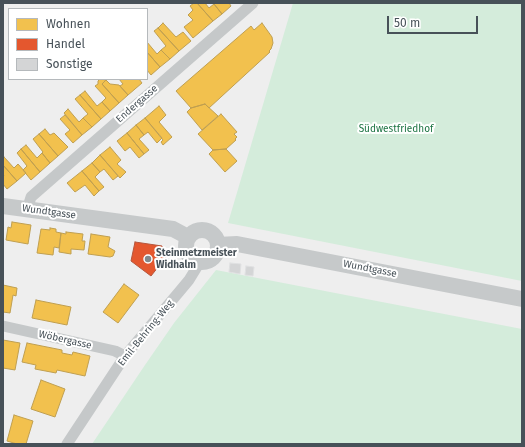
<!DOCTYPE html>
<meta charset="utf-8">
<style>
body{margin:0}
#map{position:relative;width:525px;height:447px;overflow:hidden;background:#eee;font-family:"Fira Sans",sans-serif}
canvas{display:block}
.frame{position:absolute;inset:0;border:4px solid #475158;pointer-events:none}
.legend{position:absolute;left:8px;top:8px;width:140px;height:72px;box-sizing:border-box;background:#fff;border:1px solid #b5b9bc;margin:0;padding:5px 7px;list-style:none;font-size:12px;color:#475158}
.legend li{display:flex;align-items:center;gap:8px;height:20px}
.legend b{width:20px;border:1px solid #b5b9bc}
.scale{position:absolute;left:387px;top:16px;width:91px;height:18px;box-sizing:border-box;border:2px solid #475158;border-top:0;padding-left:5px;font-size:12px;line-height:14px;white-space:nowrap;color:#475158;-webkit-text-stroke:3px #fff;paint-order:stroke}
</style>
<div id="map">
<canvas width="525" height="447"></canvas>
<div class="frame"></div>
<ul class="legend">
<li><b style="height:11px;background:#f2c14e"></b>Wohnen</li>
<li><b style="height:11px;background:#e4572e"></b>Handel</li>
<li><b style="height:11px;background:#d4d5d6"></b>Sonstige</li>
</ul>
<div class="scale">50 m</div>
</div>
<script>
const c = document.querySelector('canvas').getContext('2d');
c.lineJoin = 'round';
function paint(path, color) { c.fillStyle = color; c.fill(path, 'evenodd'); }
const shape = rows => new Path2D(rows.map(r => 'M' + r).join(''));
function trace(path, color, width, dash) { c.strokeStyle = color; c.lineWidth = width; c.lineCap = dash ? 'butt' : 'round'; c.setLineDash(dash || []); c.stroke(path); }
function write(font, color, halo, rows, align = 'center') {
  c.font = font + ' "Fira Sans",sans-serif'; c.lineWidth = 4; c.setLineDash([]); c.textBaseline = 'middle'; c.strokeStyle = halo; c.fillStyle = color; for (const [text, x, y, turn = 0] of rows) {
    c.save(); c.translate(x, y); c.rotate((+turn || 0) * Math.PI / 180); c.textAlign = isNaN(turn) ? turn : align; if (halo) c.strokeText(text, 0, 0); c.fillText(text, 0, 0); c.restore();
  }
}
paint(shape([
 [293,3,522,3,522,281,228,223],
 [216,270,522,329,522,444,92,444,145,365,174,323]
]), '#d4ecdb');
const homes = shape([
 [194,3,197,3,213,21,193,38,184,27,193,20,188,15,193,10,190,6,194,3],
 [197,3,205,3,209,8,214,4,222,14,213,21,197,3],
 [215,3,229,3,231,6,222,14,214,4,215,3],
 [163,23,176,37,183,32,191,41,179,51,158,28,163,23],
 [262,23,272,37,273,43,271,49,269,51,270,52,209,108,205,104,191,108,176,91,251,26,254,30,262,23],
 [158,28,179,51,170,59,161,50,166,46,154,31,158,28],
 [147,42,157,54,161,50,170,59,160,67,147,52,147,42],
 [147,52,160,67,151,75,147,70,147,52],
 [100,79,106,80,102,84,119,103,110,111,102,102,106,98,95,86,98,84,98,81,100,79],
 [119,79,139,79,142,83,128,95,120,86,123,84,119,79],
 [106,80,110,84,119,85,128,95,119,103,102,84,106,80],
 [85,91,97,106,102,102,110,111,101,119,80,95,85,91],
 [80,95,101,119,92,127,83,118,88,114,75,99,80,95],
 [205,104,218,116,202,130,187,112,191,108,205,104],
 [159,106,166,115,159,122,172,137,163,145,161,142,163,140,145,118,159,106],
 [68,109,79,122,83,118,92,127,82,135,64,113,68,109],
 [221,114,237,132,234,134,237,137,235,139,236,140,226,149,213,150,198,134,221,114],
 [65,115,82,135,73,143,65,134,70,130,60,119,65,115],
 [145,118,162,138,157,143,148,132,144,135,136,125,145,118],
 [136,125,144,135,139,139,149,150,144,154,127,133,136,125],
 [45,129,50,135,54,133,68,147,58,156,39,134,45,129],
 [127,133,144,154,139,158,130,147,125,151,117,141,127,133],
 [39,134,58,156,50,163,42,153,43,152,33,139,39,134],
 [26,145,37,158,42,153,50,163,40,172,21,149,26,145],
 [110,147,121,160,117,164,126,172,120,178,100,155,110,147],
 [21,149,40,172,31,180,23,170,27,166,17,153,21,149],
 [226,149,237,161,225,172,209,154,213,150,226,149],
 [100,155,118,176,113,180,104,169,100,172,92,163,100,155],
 [4,157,14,168,18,164,26,173,17,181,3,165,3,158,4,157],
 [92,163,100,172,95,177,104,187,99,191,82,171,92,163],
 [3,165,17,181,7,189,3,184,3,177,4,176,3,174,3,165],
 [82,171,99,191,94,196,85,185,75,192,67,183,82,171],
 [12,222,31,225,28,244,6,240,8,227,11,228,12,222],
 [50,228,56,229,56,232,61,233,59,248,54,247,53,255,37,253,41,229,50,230,50,228],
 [66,232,83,234,82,241,85,241,84,250,71,249,71,254,59,252,61,233,66,234,66,232],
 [91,234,110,237,108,247,115,251,113,256,110,257,88,254,91,234],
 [124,284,139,295,118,323,103,312,124,284],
 [3,285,17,288,16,296,13,295,10,313,3,312,3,285],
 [36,300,71,307,67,325,32,318,36,300],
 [3,340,20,343,15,370,3,368,3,340],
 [27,343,62,350,62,353,72,355,73,352,90,356,85,376,57,370,56,373,35,369,36,365,22,362,27,343],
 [41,380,65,389,55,417,31,409,41,380],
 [14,415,33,421,26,444,17,444,7,441,14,415]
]);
paint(homes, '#f2c14e');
trace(homes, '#bf9f51', 1);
const shops = shape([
 [135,242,162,246,166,257,151,276,131,261,135,242]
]);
paint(shops, '#e4572e');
trace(shops, '#b5553b', 1);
const building = shape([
 [230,263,241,264,240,274,229,272,230,263],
 [246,266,254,267,253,276,245,275,246,266]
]);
paint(building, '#d4d5d6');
trace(building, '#dfe0e1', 1);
trace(shape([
 [27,210,31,197,253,3],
 [3,326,115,351,125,356],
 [67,444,125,356,179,292,189,280,200,262]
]), '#c5c8c9', 11);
trace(shape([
 [3,206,173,229,188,237],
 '186 246a16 16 0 1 1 32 0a16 16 0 1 1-32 0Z',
 [218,245,237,244,522,299]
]), '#c6c9ca', 16);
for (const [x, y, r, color] of [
 [148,259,4,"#81888c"]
]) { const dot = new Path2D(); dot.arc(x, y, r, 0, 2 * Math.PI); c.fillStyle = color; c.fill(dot); trace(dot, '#fff', 1.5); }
write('10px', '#475158', '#fff', [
 ["Endergasse",137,104,-41],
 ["Wundtgasse",49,212,8],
 ["Wundtgasse",370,269,11],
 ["Emil-Behring-Weg",146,333,-51],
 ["Wöbergasse",65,340,13]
]);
write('10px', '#1d7443', '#fff', [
 ["Südwestfriedhof",396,129]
]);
write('bold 10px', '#475158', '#fff', [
 ["Steinmetzmeister",156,253],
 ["Widhalm",156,265]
], 'left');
</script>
